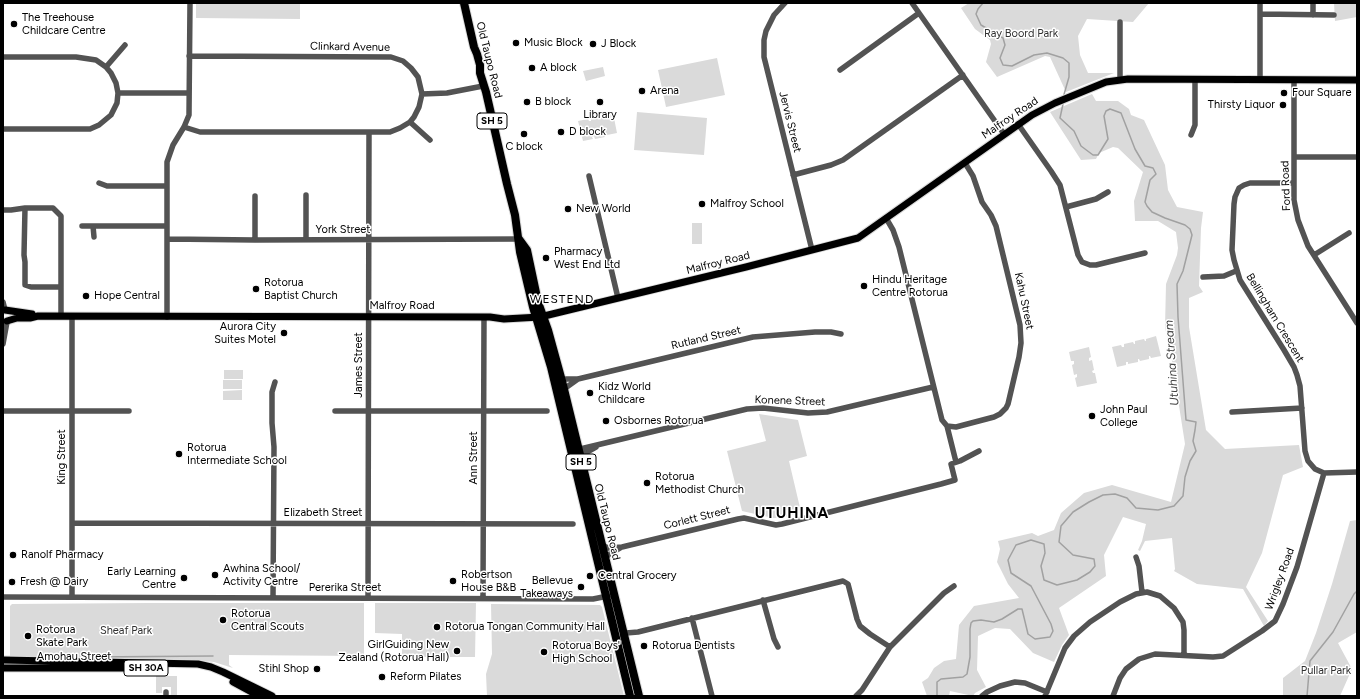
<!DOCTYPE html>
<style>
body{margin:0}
#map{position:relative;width:1360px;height:699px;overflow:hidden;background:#fff;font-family:Figtree,sans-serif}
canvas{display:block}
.frame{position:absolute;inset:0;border:4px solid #000;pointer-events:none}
</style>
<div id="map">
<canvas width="1360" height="699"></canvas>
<div class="frame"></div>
</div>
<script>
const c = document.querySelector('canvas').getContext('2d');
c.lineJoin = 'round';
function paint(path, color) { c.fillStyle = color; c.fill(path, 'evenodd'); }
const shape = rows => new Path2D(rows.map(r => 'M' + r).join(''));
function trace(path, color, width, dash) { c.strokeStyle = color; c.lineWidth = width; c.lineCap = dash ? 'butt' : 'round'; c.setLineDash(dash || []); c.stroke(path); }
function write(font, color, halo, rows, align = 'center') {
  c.font = font + ' Figtree,sans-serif'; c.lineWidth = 3; c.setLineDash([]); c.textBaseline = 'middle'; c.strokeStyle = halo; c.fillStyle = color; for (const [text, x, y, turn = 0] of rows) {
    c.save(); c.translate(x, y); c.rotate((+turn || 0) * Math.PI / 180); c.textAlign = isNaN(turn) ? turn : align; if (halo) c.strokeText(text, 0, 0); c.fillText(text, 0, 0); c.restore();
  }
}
paint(shape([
 [196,3,300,3,300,19,196,18],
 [969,3,1149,3,1133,22,1087,19,1078,36,1080,55,1088,73,1114,73,1066,92,1050,57,1045,56,997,77,986,62,991,44,990,40,975,29,961,8],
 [1334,3,1357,3,1357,17,1335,21],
 [717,58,725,95,666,107,658,70],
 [603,67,605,76,586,81,583,71],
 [1092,94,1096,101,1118,101,1129,109,1131,115,1144,120,1165,165,1168,190,1177,207,1203,212,1201,228,1199,286,1203,292,1189,298,1189,327,1206,430,1225,449,1299,445,1303,467,1283,475,1262,553,1246,587,1268,621,1264,626,1243,589,1197,584,1174,571,1175,569,1172,538,1145,541,1140,551,1138,550,1142,541,1146,524,1123,517,1104,555,1106,576,1059,608,1069,635,1062,645,1054,662,1033,653,1010,629,995,628,978,636,977,670,986,687,975,693,973,696,950,691,949,696,927,696,922,682,928,678,934,668,944,661,956,659,959,625,974,606,1019,598,1008,584,997,562,1000,549,998,541,1032,533,1038,536,1054,530,1061,513,1084,493,1112,485,1171,502,1185,444,1172,361,1165,327,1166,284,1177,255,1178,248,1176,232,1158,221,1135,221,1134,201,1143,172,1118,148,1113,147,1099,153,1096,159,1081,160,1050,112],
 [637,112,707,118,704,155,634,150],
 [613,113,617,133,607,135,607,133,605,134,605,137,595,139,594,136,592,137,593,139,583,141,578,121,588,119,589,121,591,121,591,119,601,117,601,118,603,118,603,115],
 [692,223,702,223,702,244,692,244],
 [1156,336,1161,356,1151,358,1150,356,1149,356,1149,359,1140,361,1139,359,1138,359,1138,362,1128,364,1128,362,1126,362,1126,365,1117,367,1112,347,1121,345,1122,347,1124,347,1124,344,1133,342,1134,344,1135,344,1135,341,1144,339,1145,341,1146,341,1146,339],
 [1089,347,1091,357,1089,358,1089,361,1092,360,1094,370,1092,371,1093,373,1095,373,1097,383,1077,387,1075,378,1077,377,1077,374,1074,375,1072,365,1074,364,1074,361,1071,361,1069,352],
 [224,370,243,370,243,379,224,379],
 [223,380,242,380,242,389,223,389],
 [242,390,242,400,223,400,223,391],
 [759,414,798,420,807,456,789,461,801,512,781,518,773,518,742,511,727,451,766,441],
 [1357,520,1357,632,1338,643,1352,669,1340,696,1283,696,1283,678,1305,661,1316,633,1332,584,1350,521],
 [148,603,364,603,364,656,229,655,229,665,233,668,214,662,195,660,10,656,10,606,12,604],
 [375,603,476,603,475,657,402,657,402,634,375,633],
 [491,604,600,605,602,607,624,696,487,696,486,674,492,654],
 [156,676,177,676,177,696,170,696,171,694,171,687,162,687,162,693,156,693]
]), '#dadada');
trace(shape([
 [983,3,978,9,976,14,981,25,1003,38,1005,45,1000,58,1003,65,1012,66,1034,55,1047,53,1063,58,1069,63,1069,77,1063,98],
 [90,657,213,656],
 [937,696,937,682,941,679,963,677,967,674,970,657,970,629,971,623,973,621,981,620,994,622,1002,619,1018,609,1022,609,1028,634,1035,639,1050,637,1053,631,1051,624,1031,586,1011,573,1008,560,1016,545,1031,540,1044,544,1045,553,1041,566,1044,580,1057,585,1077,580,1090,572,1095,566,1094,559,1073,555,1059,542,1061,526,1073,512,1089,502,1103,495,1115,494,1127,498,1136,508,1158,510,1174,506,1183,496,1185,477,1190,461,1196,451,1193,441,1195,430,1196,422,1186,420,1178,317,1177,284,1183,271,1192,235,1190,229,1185,225,1165,218,1152,212,1147,206,1145,202,1150,180,1156,174,1153,168,1145,166,1135,149,1121,113,1110,109,1106,111,1104,116,1108,139,1098,155,1093,155,1081,146,1074,131,1060,118,1063,104],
 [1307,696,1310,661,1333,632,1354,594,1357,591]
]), '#a1a1a1', 1.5);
const major = shape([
 [5,310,32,314],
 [7,321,17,318,30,318,38,316,490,317,504,319,540,317,746,267,858,238,1032,115,1055,103,1106,82,1128,79,1357,80],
 [3,660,198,664,211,667,223,672,272,696],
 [3,668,131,668],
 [233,682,259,696]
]);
const highway = shape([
 [464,3,474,47,477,54,480,65,480,73,486,92,507,184,515,215,520,252,533,307,551,367,630,696],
 [519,239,527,250,538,302,548,330,562,381,639,696]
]);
trace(major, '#dbdbdb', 9);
trace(highway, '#dbdbdb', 10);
trace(shape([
 [785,3,774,15,766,31,764,40,764,57,812,250],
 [912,3,1004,134],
 [1313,3,1313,15],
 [1261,14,1334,15],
 [3,57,76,57,96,60,106,67,111,73,116,83,118,93,117,103,111,115,99,125,90,129,3,129],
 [106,67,125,45],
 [840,70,919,13],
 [1120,79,1120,22],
 [1260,80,1260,3],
 [1294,80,1294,200,1298,220,1308,246,1357,323],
 [118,93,189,93],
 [422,94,447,93,483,86],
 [410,122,430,140],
 [1018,124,1051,171,1060,185,1078,255,1082,262,1090,265,1096,265,1145,253],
 [184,127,200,132,390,132,400,128,410,122,414,117,419,107,422,94,418,77,411,68,403,61,391,57,189,56],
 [1191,135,1195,125,1195,79],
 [1294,157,1357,157],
 [793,175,831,165,843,160,963,75],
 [589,176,618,298],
 [99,183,107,186,167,186],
 [1294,183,1250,183,1244,185,1239,188,1235,197,1234,204,1232,250,1234,260,1240,280,1284,350,1294,367,1297,375,1300,386,1305,451,1308,461,1315,469,1324,473,1357,472],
 [306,195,306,240],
 [255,196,255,240],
 [1066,207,1096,199,1108,192],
 [25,208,24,255,25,262,25,285,31,287,61,287],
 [3,210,11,210,25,208,53,208,61,216,61,316],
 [886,218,893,230,899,247,942,420,947,426,956,427,994,417,1000,414,1006,408,1008,404,1019,357,1021,343,1020,325,996,226,991,215,982,202,973,176,965,163],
 [82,226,167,226],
 [93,226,94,237],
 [167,239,255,240,519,239],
 [1314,255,1349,233],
 [1203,277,1224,276,1236,271],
 [3,302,5,310],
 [167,317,167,162,173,145,184,127,189,115,190,3],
 [3,344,7,322],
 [559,382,566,379,578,379,753,337,815,332,831,332,841,334],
 [564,389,578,379],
 [3,411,129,411],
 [335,411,547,411],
 [1232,412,1302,408],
 [947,426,956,462],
 [576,450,747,409,763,408,808,413,827,412,933,387],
 [580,456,596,447],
 [72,523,573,524],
 [602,545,608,548,622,547,738,519,744,518,776,525,782,524,941,484,955,480,951,464,960,461,979,451],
 [1136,557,1139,566,1142,592],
 [605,558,611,553,620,548],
 [3,597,593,599,608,596],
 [72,597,72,316],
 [273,598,274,447,272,423,272,392,275,382],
 [368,598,369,132],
 [483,598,484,317],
 [763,600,774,639,778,647],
 [692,618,712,696],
 [623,636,626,633,638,632,843,581,848,584,857,619,860,626,870,634,890,647],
 [166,696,166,692],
 [856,696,862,690,890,647,944,593,954,586],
 [982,696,987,692,1000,686,1015,682,1025,683,1047,692],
 [1045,696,1065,648,1074,636,1090,622,1120,602,1136,594,1147,592,1160,596,1174,608,1183,622,1184,630,1184,655],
 [1113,696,1120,678,1126,669,1139,659,1155,654,1213,657,1223,656,1262,631,1275,621,1283,604,1297,567,1324,473]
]), '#535353', 5.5);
trace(major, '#000', 7);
trace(highway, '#000', 8);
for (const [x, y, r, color] of [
 [14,24,4,"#000"],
 [516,43,4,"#000"],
 [593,44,4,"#000"],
 [532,68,4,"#000"],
 [642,91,4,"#000"],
 [1284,93,4,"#000"],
 [527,102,4,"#000"],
 [600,102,4,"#000"],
 [1283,105,4,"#000"],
 [561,132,4,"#000"],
 [524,134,4,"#000"],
 [702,204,4,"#000"],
 [568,209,4,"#000"],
 [546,258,4,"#000"],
 [864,286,4,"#000"],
 [256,289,4,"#000"],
 [86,296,4,"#000"],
 [284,333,4,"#000"],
 [590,393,4,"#000"],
 [1092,416,4,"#000"],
 [606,421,4,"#000"],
 [179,454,4,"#000"],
 [647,483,4,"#000"],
 [13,555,4,"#000"],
 [215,575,4,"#000"],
 [590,576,4,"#000"],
 [184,578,4,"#000"],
 [453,581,4,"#000"],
 [12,582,4,"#000"],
 [581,587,4,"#000"],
 [223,620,4,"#000"],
 [437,627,4,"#000"],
 [28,636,4,"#000"],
 [644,646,4,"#000"],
 [457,651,4,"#000"],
 [544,652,4,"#000"],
 [317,669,4,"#000"],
 [382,677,4,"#000"]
]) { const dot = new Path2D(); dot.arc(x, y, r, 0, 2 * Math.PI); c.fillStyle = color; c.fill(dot); trace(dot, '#fff', 1.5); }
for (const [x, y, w] of [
 [492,121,30],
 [581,462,30],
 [146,668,44]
]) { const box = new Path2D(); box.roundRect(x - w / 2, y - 8, w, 16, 3); c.fillStyle = '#fff'; c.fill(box); trace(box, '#000', 1); }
write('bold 10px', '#000', null, [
 ["SH 5",492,121],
 ["SH 5",581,462],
 ["SH 30A",146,668]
]);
write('11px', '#000', '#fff', [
 ["The Treehouse",22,18],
 ["Childcare Centre",22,31],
 ["Music Block",524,43],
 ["J Block",601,44],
 ["A block",540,68],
 ["Arena",650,91],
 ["Four Square",1292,93],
 ["B block",535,102],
 ["Thirsty Liquor",1275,105,"right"],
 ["Library",600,115,"center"],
 ["D block",569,132],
 ["C block",524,147,"center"],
 ["Malfroy School",710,204],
 ["New World",576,209],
 ["Pharmacy",554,252],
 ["West End Ltd",554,265],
 ["Hindu Heritage",872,280],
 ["Centre Rotorua",872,293],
 ["Rotorua",264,283],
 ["Baptist Church",264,296],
 ["Hope Central",94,296],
 ["Aurora City",276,327,"right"],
 ["Suites Motel",276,340,"right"],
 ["Kidz World",598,387],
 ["Childcare",598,400],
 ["John Paul",1100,410],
 ["College",1100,423],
 ["Osbornes Rotorua",614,421],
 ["Rotorua",187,448],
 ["Intermediate School",187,461],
 ["Rotorua",655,477],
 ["Methodist Church",655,490],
 ["Ranolf Pharmacy",21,555],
 ["Awhina School/",223,569],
 ["Activity Centre",223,582],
 ["Early Learning",176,572,"right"],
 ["Centre",176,585,"right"],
 ["Robertson",461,575],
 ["House B&B",461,588],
 ["Central Grocery",598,576],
 ["Bellevue",573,581,"right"],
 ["Takeaways",573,594,"right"],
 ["Fresh @ Dairy",20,582],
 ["Rotorua",231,614],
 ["Central Scouts",231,627],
 ["Rotorua Tongan Community Hall",445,627],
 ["Rotorua",36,630],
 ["Skate Park",36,643],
 ["GirlGuiding New",449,645,"right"],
 ["Zealand (Rotorua Hall)",449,658,"right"],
 ["Rotorua Boys'",552,646],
 ["High School",552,659],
 ["Rotorua Dentists",652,646],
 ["Stihl Shop",309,669,"right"],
 ["Reform Pilates",390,677]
], 'left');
write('11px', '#313131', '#fff', [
 ["Ray Boord Park",1021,34],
 ["Sheaf Park",126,631],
 ["Pullar Park",1326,671]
]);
write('11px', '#000', '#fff', [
 ["Clinkard Avenue",350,47,1],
 ["Old Taupo Road",489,60,76],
 ["Malfroy Road",1010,118,-34],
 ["Jervis Street",790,122,76],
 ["Ford Road",1286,186,-92],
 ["York Street",343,230],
 ["Malfroy Road",718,263,-14],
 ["Kahu Street",1024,301,78],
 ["Malfroy Road",402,306],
 ["Bellingham Crescent",1275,318,59],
 ["Rutland Street",706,338,-13],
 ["James Street",359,365,-90],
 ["Konene Street",790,401,2],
 ["King Street",62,457,-90],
 ["Ann Street",474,458,-90],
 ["Elizabeth Street",323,513],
 ["Corlett Street",697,518,-14],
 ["Old Taupo Road",607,522,76],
 ["Wrigley Road",1280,579,-70],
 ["Pererika Street",345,588],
 ["Amohau Street",74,657]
]);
c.letterSpacing = '1px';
write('12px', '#000', '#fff', [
 ["WESTEND",562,299]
]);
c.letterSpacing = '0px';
write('italic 12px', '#424242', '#fff', [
 ["Utuhina Stream",1172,363,-94]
]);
c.letterSpacing = '1px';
write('bold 15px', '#000', '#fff', [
 ["UTUHINA",792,514]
]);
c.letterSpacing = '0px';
</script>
